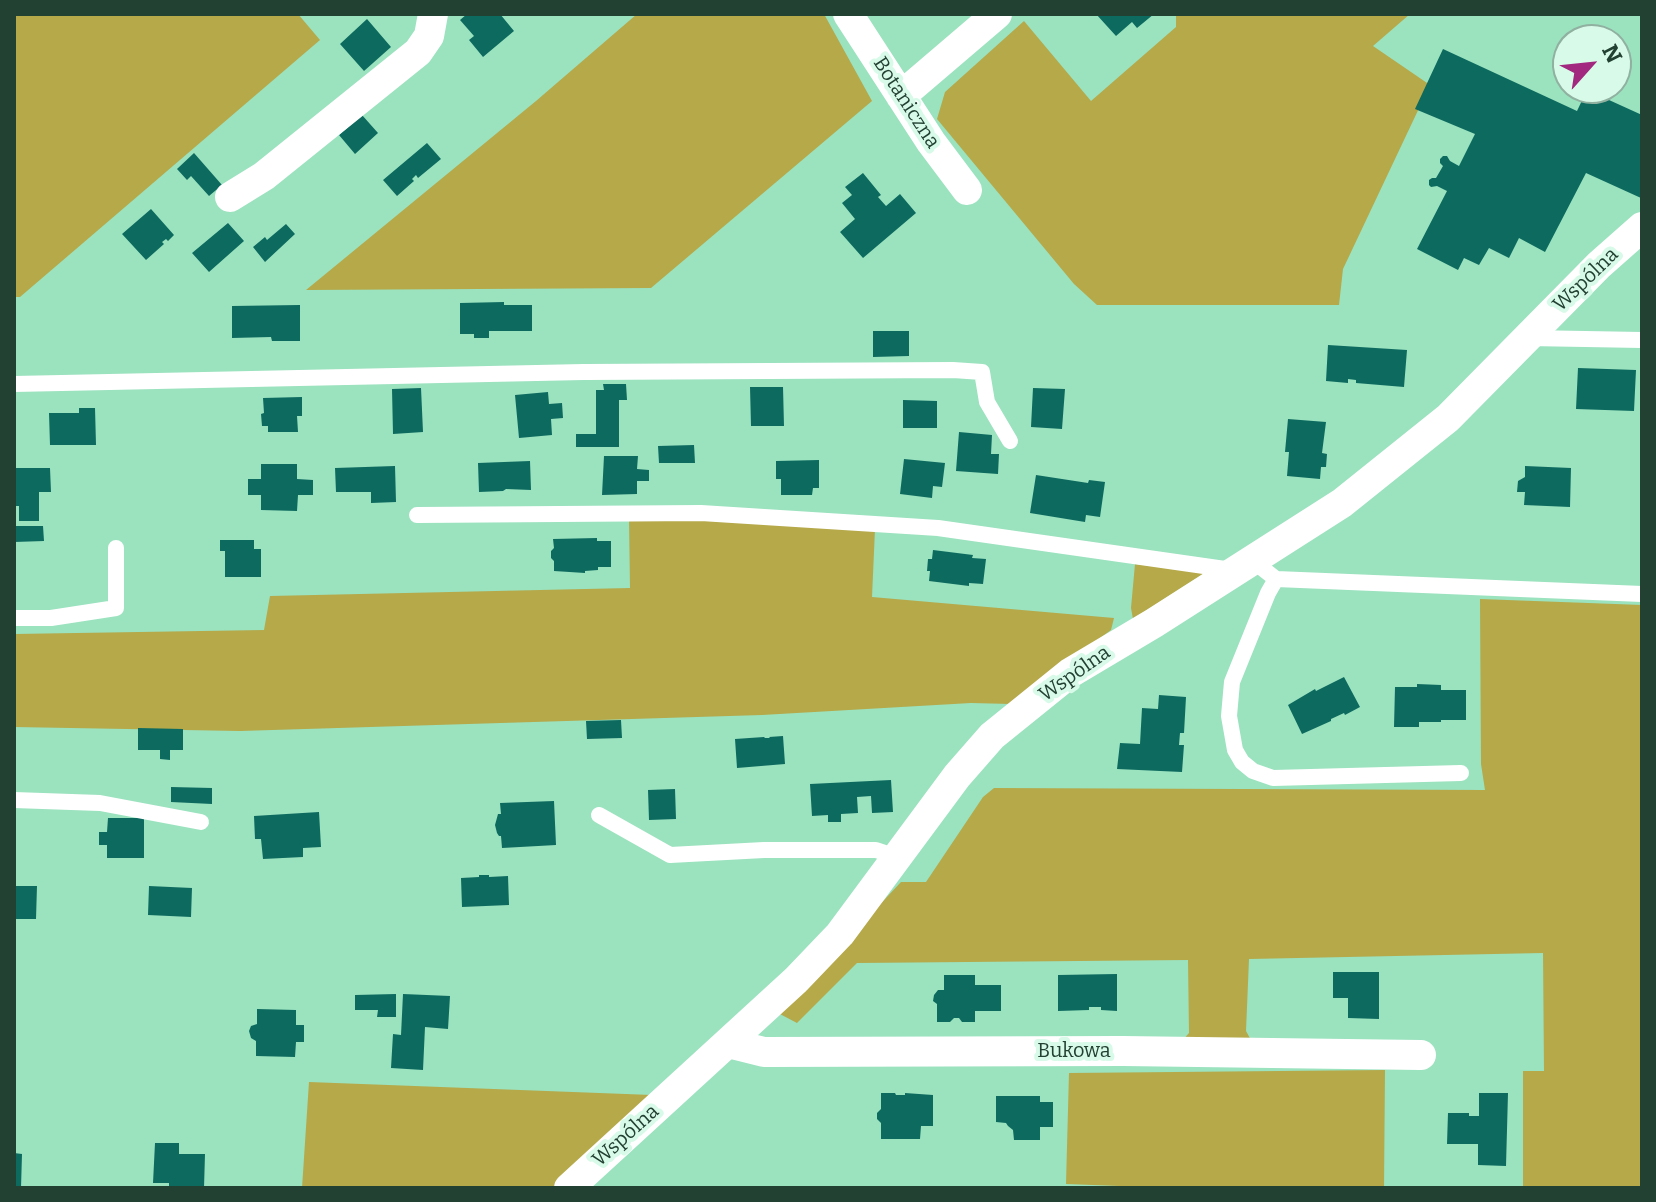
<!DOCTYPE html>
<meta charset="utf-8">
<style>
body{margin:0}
#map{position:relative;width:1656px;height:1202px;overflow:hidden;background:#9be2bf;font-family:Bitter,serif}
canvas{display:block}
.frame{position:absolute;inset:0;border:16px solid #234133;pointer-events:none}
.north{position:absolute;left:1552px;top:24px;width:80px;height:80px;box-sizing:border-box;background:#d8fae8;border:2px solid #90b0a0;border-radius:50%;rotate:63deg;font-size:22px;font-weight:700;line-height:32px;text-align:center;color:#234133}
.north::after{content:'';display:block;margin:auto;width:28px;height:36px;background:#a2287f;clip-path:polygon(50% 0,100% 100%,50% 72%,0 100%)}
</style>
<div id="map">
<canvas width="1656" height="1202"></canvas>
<div class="frame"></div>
<div class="north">N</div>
</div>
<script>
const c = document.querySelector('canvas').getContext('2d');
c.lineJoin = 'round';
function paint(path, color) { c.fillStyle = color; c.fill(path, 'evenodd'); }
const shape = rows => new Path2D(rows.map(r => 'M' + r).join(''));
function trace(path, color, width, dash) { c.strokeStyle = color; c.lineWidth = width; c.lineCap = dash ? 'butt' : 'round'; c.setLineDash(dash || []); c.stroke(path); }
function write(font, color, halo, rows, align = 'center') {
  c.font = font + ' Bitter,serif'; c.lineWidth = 8; c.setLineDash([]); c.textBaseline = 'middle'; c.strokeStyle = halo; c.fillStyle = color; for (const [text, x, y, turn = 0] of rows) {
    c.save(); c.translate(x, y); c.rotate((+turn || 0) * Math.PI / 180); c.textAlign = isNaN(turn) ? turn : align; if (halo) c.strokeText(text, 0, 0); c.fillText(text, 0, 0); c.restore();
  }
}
paint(shape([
 [14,14,298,14,320,40,20,297,14,297],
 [637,14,824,14,872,101,651,288,306,290,536,101],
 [1176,14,1410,14,1373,46,1430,85,1343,269,1339,305,1097,305,1074,284,937,119,945,92,1024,21,1091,101,1176,27],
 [629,518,699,519,875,529,872,597,1114,618,1111,630,1011,704,971,703,762,715,240,731,14,727,14,634,264,630,270,596,630,588],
 [1135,564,1206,572,1133,619,1131,608],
 [1480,599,1642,605,1642,1188,1523,1188,1523,1071,1544,1071,1543,953,1249,959,1246,1031,1252,1042,1181,1042,1189,1033,1188,960,857,963,797,1023,778,1013,901,882,926,882,983,797,994,788,1485,790,1481,764],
 [1385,1070,1384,1188,1172,1188,1066,1184,1069,1073],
 [309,1082,652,1095,555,1188,302,1188]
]), '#b5a94a');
paint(shape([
 [467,14,500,14,514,31,483,57,469,40,474,36,460,20],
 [1096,14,1154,14,1137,28,1132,22,1116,36],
 [367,19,391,47,364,71,340,44],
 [1443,49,1577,111,1587,90,1642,115,1641,198,1586,173,1545,252,1519,238,1509,258,1489,248,1479,265,1464,258,1458,270,1417,249,1447,191,1437,186,1431,187,1429,185,1429,180,1432,178,1436,178,1443,166,1440,163,1440,159,1443,156,1447,156,1450,161,1459,166,1475,134,1415,109],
 [362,115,378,133,355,154,339,135],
 [427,143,441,159,418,178,416,175,412,179,414,181,397,196,383,180],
 [194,153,222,185,209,196,191,176,187,180,177,169],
 [863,173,881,195,878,197,886,206,900,194,916,213,863,258,840,232,855,219,842,203,852,195,845,187],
 [151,209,174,235,168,241,166,239,162,242,164,244,146,260,122,234],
 [228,223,244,241,209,272,192,253],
 [286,224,295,234,265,262,253,247,265,237,267,240],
 [504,302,504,305,532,305,532,331,489,331,489,338,474,338,474,334,460,334,460,303],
 [300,305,300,341,272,341,271,337,232,338,232,306],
 [873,331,909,331,909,356,873,357],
 [1328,345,1407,350,1404,387,1356,383,1356,380,1348,379,1348,383,1326,381],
 [1578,368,1636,370,1634,411,1576,409],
 [603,384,626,384,627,400,619,400,619,447,576,447,576,434,596,434,596,390,604,390],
 [750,387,783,387,784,426,751,426],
 [421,388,423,432,393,434,392,389],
 [1033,388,1065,389,1062,429,1031,427],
 [548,392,549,404,562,403,563,418,551,419,552,435,519,438,515,395],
 [302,397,302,416,297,416,298,432,268,432,268,426,262,426,261,414,264,413,263,398],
 [903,400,937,401,937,428,903,428],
 [79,408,95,408,96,445,50,445,49,413,79,413],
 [1288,419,1326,422,1322,453,1327,454,1326,467,1321,467,1320,479,1287,476,1289,452,1285,452],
 [959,432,992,435,991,454,999,454,998,474,956,471],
 [694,445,695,463,659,463,658,446],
 [604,456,638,456,637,469,649,470,649,481,637,481,637,494,602,495],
 [904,459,945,463,942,487,933,486,932,498,900,494],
 [819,460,819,488,813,488,812,495,781,495,781,479,776,479,776,461],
 [530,461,531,490,506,489,503,491,479,492,478,463],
 [261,464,297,464,297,479,313,480,313,495,298,495,297,511,261,510,261,495,248,495,248,479,261,479],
 [395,466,396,502,371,503,371,492,336,492,335,468],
 [1525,466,1571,468,1570,507,1524,505,1525,492,1517,492,1518,481,1525,477],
 [14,468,50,468,51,492,39,492,39,521,19,521,19,506,14,506],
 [1036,475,1088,483,1089,480,1105,482,1100,517,1086,515,1085,522,1030,513],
 [14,526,43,526,44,541,14,542],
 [597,538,597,541,611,541,611,567,598,567,598,570,585,571,585,573,554,571,554,561,551,558,551,551,554,548,553,539],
 [220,540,254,540,254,549,261,549,261,577,225,577,225,551,220,551],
 [933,550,973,555,972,558,986,559,983,584,969,583,969,586,929,581,930,571,927,571,928,559,932,559],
 [1344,677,1360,707,1345,715,1344,713,1331,719,1331,721,1302,734,1288,705,1315,689,1316,691],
 [1417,684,1441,685,1441,690,1466,690,1466,720,1441,720,1441,722,1419,722,1419,727,1394,727,1395,687,1417,687],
 [1159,695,1186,697,1184,733,1180,733,1179,745,1184,745,1182,772,1117,769,1120,743,1140,744,1142,708,1158,709],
 [621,720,622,738,587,739,586,721],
 [138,728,183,729,183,750,170,750,170,760,160,759,160,750,138,750],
 [783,736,785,764,737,768,735,739,764,737,765,738,770,738,769,737],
 [891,780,893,812,872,813,871,796,857,797,858,813,841,814,841,822,828,822,828,815,812,816,810,784],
 [171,787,212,788,212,804,171,802],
 [675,789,676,819,649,820,648,790],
 [554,801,556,845,502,848,501,836,499,836,497,833,495,825,498,814,501,814,500,803],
 [319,812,321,847,303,848,303,857,263,859,261,839,255,839,254,816],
 [108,818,144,818,144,858,107,858,107,845,99,845,99,832,107,832],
 [479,875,489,875,489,877,508,876,509,905,462,907,461,878,479,877],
 [14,886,37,886,36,919,14,919],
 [149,886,192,888,191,917,148,915],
 [1333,972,1379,972,1379,1019,1348,1018,1348,998,1333,998],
 [1117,974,1117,1011,1101,1010,1101,1007,1089,1007,1089,1010,1058,1011,1058,975],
 [944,975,975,975,975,985,1001,985,1001,1011,975,1011,975,1022,962,1022,959,1018,954,1018,950,1022,937,1022,937,1004,933,1001,934,995,938,990,944,990],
 [396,994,396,1017,377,1017,378,1010,355,1010,355,995],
 [403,994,450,996,448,1029,425,1027,423,1070,391,1068,393,1034,401,1035],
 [257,1009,296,1010,296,1025,304,1025,304,1042,296,1042,295,1057,256,1056,256,1041,251,1038,249,1031,251,1026,257,1024],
 [881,1093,895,1093,896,1095,905,1095,905,1093,933,1095,933,1126,921,1126,920,1139,881,1139,881,1123,877,1119,877,1113,881,1109],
 [1479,1093,1508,1093,1506,1166,1478,1165,1478,1144,1447,1144,1448,1113,1469,1113,1469,1116,1479,1116],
 [996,1096,1040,1096,1040,1102,1053,1102,1053,1127,1040,1127,1040,1140,1014,1140,1013,1130,1008,1126,1006,1123,996,1122],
 [155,1143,179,1143,179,1154,205,1154,204,1188,169,1188,169,1183,153,1183],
 [14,1153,22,1154,21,1188,14,1188]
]), '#0d6a5f');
trace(shape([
 [1528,338,1642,340],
 [14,384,584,372,953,370,982,372,987,402,1010,441],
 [417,515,701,513,938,528,1232,570],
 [1256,557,1262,568,1276,579,1642,594],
 [1276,579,1268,593,1232,682,1229,716,1235,750,1242,762,1253,771,1273,778,1461,773],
 [14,618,51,618,116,608,116,548],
 [14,800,100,803,201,822],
 [599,815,670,855,764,850,876,850,897,857]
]), '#fff', 16);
trace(shape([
 [848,14,931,142,967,190],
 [901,96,997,14],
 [230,197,264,176,418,52,429,36,433,14],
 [728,1043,764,1052,1123,1051,1421,1055],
 [569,1188,796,980,840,934,957,776,992,736,1070,673,1154,623,1342,503,1448,418,1599,265,1642,227]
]), '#fff', 30);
write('20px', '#234133', '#d8fae8', [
 ["Botaniczna",906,103,57],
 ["Wspólna",1586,280,-44],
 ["Wspólna",1075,674,-35],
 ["Bukowa",1074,1051],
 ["Wspólna",626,1136,-42]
]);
</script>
